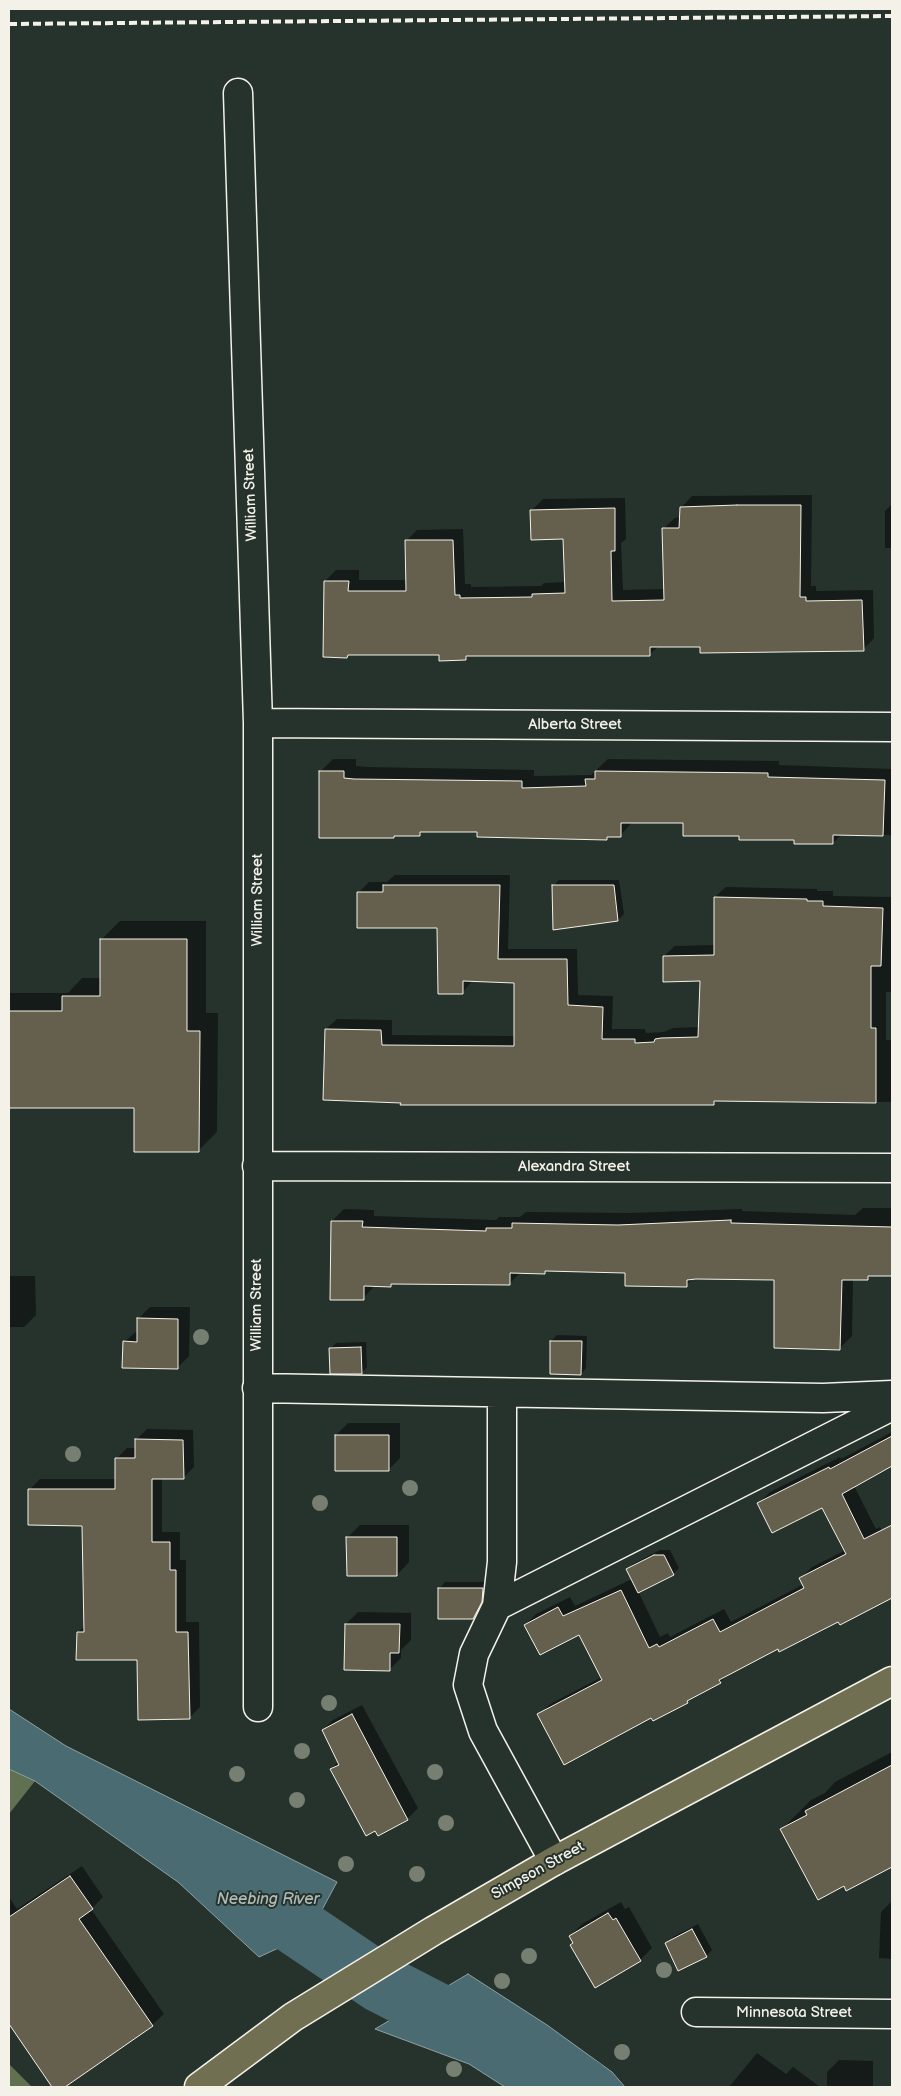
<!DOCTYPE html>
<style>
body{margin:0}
#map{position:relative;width:901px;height:2096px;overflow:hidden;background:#26332d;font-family:"Balsamiq Sans",sans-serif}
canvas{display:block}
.frame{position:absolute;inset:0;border:10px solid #f4f1e8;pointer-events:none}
</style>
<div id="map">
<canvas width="901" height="2096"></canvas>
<div class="frame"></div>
</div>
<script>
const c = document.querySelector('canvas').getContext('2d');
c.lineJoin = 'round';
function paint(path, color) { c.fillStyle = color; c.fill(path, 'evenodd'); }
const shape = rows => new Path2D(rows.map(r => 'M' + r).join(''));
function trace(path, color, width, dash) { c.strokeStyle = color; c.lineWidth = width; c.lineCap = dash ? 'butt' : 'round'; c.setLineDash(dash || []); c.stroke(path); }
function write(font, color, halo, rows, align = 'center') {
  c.font = font + ' "Balsamiq Sans",sans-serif'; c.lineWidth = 4; c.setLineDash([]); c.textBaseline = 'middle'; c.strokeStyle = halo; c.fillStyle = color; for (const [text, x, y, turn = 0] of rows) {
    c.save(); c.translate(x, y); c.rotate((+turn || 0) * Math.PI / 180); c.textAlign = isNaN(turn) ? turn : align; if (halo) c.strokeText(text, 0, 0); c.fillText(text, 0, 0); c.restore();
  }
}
paint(shape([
 [9,1769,35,1781,9,1814],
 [9,2064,32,2087,9,2087]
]), '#607152');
const water = shape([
 [9,1709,66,1746,337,1882,309,1934,259,1957,178,1882,35,1781,9,1769,9,1709],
 [468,1974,547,2025,612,2072,625,2087,505,2087,469,2064,375,2029,468,1974]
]);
paint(water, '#4a6b71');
trace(water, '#8ea1a1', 1);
paint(shape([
 [812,495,811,586,816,586,816,591,873,590,874,638,863,650,659,646,650,654,469,655,465,659,441,654,350,654,347,656,325,581,336,570,359,570,359,580,407,580,406,541,417,530,463,529,465,584,471,584,471,587,541,586,544,583,566,582,564,537,532,510,543,499,625,498,626,539,621,543,623,590,665,589,663,529,675,518,681,517,681,508,692,496],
 [892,504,892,548,885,548,885,511],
 [333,759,356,759,356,766,367,767,534,770,534,776,591,775,608,759,779,761,779,765,892,769,892,835,842,834,833,843,741,834,685,821,633,821,621,835,610,836,607,839,479,830,424,830,419,835,321,771],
 [395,875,510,875,508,949,577,949,578,995,613,996,612,1029,645,1029,646,1033,664,1032,673,1028,700,1027,701,980,664,956,675,946,715,945,715,897,726,887,817,889,817,891,833,891,833,896,892,897,892,992,886,992,886,1040,892,1040,892,1102,717,1100,713,1104,402,1102,326,1029,337,1019,392,1020,392,1035,515,1036,515,982,473,980,462,993,438,927,358,893,369,882,387,882],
 [559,880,619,880,624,914,618,920,554,929,553,886],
 [120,921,206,921,206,1013,218,1013,217,1132,198,1151,135,1107,9,1107,9,993,68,993,82,978,102,978,102,939],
 [863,1208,892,1208,892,1275,871,1275,867,1279,853,1279,852,1336,840,1348,776,1279,694,1278,686,1285,626,1271,547,1269,544,1272,521,1272,509,1284,393,1282,390,1286,375,1285,363,1299,332,1221,344,1209,374,1210,374,1216,496,1220,499,1217,520,1217,526,1212,631,1213,742,1209,742,1211,855,1215],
 [9,1276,35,1276,36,1315,24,1327,9,1327],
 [150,1307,190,1307,189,1356,177,1368,124,1342,138,1330,138,1319],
 [557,1335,587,1336,586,1368,581,1374,551,1341],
 [366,1342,367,1367,362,1373,330,1349,336,1343],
 [348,1423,400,1423,400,1458,388,1470,336,1435],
 [147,1429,193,1430,194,1467,184,1477,162,1477,162,1532,180,1532,180,1560,186,1560,186,1622,199,1622,200,1707,189,1718,139,1659,78,1632,85,1626,83,1525,30,1489,40,1479,116,1479,116,1459,127,1448,136,1448,136,1440],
 [892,1432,892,1465,854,1486,876,1529,880,1527,892,1552,892,1596,841,1623,839,1620,778,1648,730,1673,720,1682,693,1696,687,1702,651,1716,539,1715,550,1704,602,1677,579,1633,525,1625,536,1614,570,1597,575,1606,632,1579,627,1570,633,1564,660,1550,670,1550,679,1568,673,1574,638,1591,660,1637,668,1633,670,1637,724,1609,731,1622,804,1584,801,1578,812,1567,846,1550,822,1506,759,1503,770,1492,840,1457,841,1459],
 [360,1525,409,1525,409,1562,397,1575,348,1537],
 [445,1582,488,1582,487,1595,479,1612,473,1618,440,1588],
 [358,1612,411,1613,411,1640,401,1650,401,1658,389,1670,346,1624],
 [362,1705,418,1808,407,1819,378,1834,331,1769,339,1761,323,1730,333,1720],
 [892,1752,892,1865,847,1889,782,1829,811,1800,825,1793,835,1782],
 [82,1866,103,1897,91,1909,164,2014,152,2025,63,2087,53,2087,9,2022,9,1897,17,1909],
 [892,1901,892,1959,879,1958,881,1912],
 [621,1902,625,1909,629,1907,652,1948,640,1960,574,1942,570,1936,582,1924],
 [698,1924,712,1950,706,1956,667,1943,673,1937],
 [757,2053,786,2074,793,2067,820,2087,729,2087],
 [839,2060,873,2061,873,2087,827,2087,827,2072]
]), '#0007');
trace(shape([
 [241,1889,380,1983,582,2087]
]), '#4a6b71', 59);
const building = shape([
 [737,505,801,505,800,597,806,597,806,601,862,600,864,651,700,653,700,647,650,647,650,656,466,656,466,660,439,661,439,655,348,655,347,658,323,657,324,581,349,581,348,591,406,591,405,540,453,540,455,595,460,595,460,598,532,597,532,594,565,593,563,539,531,540,530,510,615,508,615,551,611,551,612,601,664,600,662,528,679,528,680,507,737,505],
 [319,771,344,771,344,778,354,779,522,781,522,788,586,786,585,779,595,779,595,771,768,773,768,777,885,780,883,836,833,835,833,844,794,844,794,840,739,840,739,836,683,836,683,823,621,823,621,837,607,837,607,840,477,837,477,832,420,832,420,836,394,836,394,838,319,838,319,771],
 [383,885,500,885,498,959,567,959,568,1005,603,1007,602,1039,635,1039,635,1043,654,1042,655,1039,661,1038,698,1037,700,981,663,982,663,956,714,955,714,897,807,899,807,901,823,901,823,906,883,908,881,966,871,966,871,1028,876,1028,876,1103,714,1101,714,1105,400,1105,401,1103,323,1100,325,1029,381,1030,382,1045,514,1046,514,983,463,981,463,994,438,994,437,928,357,928,357,892,383,892,383,885],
 [552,885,614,885,618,921,553,930,552,885],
 [100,939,187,939,187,1031,200,1031,199,1152,134,1152,134,1108,9,1108,9,1011,62,1011,62,996,100,996,100,939],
 [731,1220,731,1223,892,1227,892,1276,868,1276,868,1280,842,1280,840,1350,774,1348,774,1280,696,1279,687,1280,687,1287,625,1286,625,1273,545,1271,545,1274,510,1273,510,1285,391,1284,391,1287,364,1286,364,1300,330,1300,331,1221,363,1221,362,1227,486,1231,486,1228,512,1228,512,1223,618,1225,731,1220],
 [137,1318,178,1319,178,1369,122,1368,123,1341,137,1342,137,1318],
 [550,1341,582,1341,581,1375,550,1374,550,1341],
 [361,1347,362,1374,330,1374,329,1348,361,1347],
 [335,1435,389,1435,389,1471,335,1471,335,1435],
 [892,1436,892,1466,842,1494,864,1539,892,1525,892,1598,840,1625,838,1622,779,1652,778,1649,719,1680,721,1683,687,1701,688,1703,653,1721,651,1718,564,1765,537,1714,602,1680,579,1635,540,1655,524,1625,558,1607,563,1616,621,1590,649,1648,657,1644,659,1647,713,1619,720,1632,804,1588,799,1578,846,1554,822,1508,772,1533,757,1503,829,1467,830,1469,892,1436],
 [135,1439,183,1440,184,1479,152,1479,152,1542,170,1542,170,1570,176,1570,176,1632,188,1632,190,1719,138,1720,137,1660,76,1660,77,1632,84,1632,82,1526,28,1525,28,1489,115,1489,115,1458,135,1458,135,1439],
 [346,1537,397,1537,397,1576,347,1576,346,1537],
 [654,1555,664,1555,674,1575,638,1593,626,1569,654,1555],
 [438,1588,483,1588,482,1602,473,1619,438,1619,438,1588],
 [345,1624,400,1624,399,1653,390,1653,390,1671,344,1670,345,1624],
 [352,1714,408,1820,378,1836,375,1831,366,1836,330,1769,339,1765,322,1730,352,1714],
 [892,1765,892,1867,846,1891,844,1886,818,1900,780,1829,807,1815,805,1811,892,1765],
 [70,1876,93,1909,79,1919,153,2026,65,2087,52,2087,9,2024,9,1917,70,1876],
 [608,1913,613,1920,616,1918,641,1961,595,1988,570,1945,573,1943,569,1936,608,1913],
 [692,1929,707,1957,678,1971,665,1943,692,1929]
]);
paint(building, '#65604e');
trace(building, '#f4f1e8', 1);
const minor = shape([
 [238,93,258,723,258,1707],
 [258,723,892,727],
 [257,1166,892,1168],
 [257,1388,823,1398,892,1395],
 [502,1394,502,1562,497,1606,474,1654,468,1685,483,1731,554,1861],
 [497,1606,892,1406],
 [696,2012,892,2014]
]);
const major = shape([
 [199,2087,293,2017,433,1931,554,1861,892,1681]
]);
trace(minor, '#f4f1e8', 31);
trace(major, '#f4f1e8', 31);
trace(minor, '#26332d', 28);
trace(major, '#716f52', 28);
trace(shape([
 [9,24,892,16]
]), '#f4f1e8', 4, [8, 4]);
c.fillStyle = '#777f73';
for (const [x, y] of [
 [201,1337],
 [73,1454],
 [410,1488],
 [320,1503],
 [329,1703],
 [302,1751],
 [435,1772],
 [237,1774],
 [297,1800],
 [446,1823],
 [346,1864],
 [417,1874],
 [529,1956],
 [664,1970],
 [502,1981],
 [622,2052],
 [454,2069]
]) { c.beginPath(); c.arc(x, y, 8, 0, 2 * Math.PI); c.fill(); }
write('15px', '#f4f1e8', '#26332d', [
 ["William Street",251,495,-92],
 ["Alberta Street",575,725],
 ["William Street",258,900,-90],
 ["Alexandra Street",574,1167],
 ["William Street",257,1305,-90],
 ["Simpson Street",538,1871,-29],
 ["Minnesota Street",794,2013]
]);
write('italic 16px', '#b0bbb8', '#26332d', [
 ["Neebing River",268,1900]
]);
</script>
